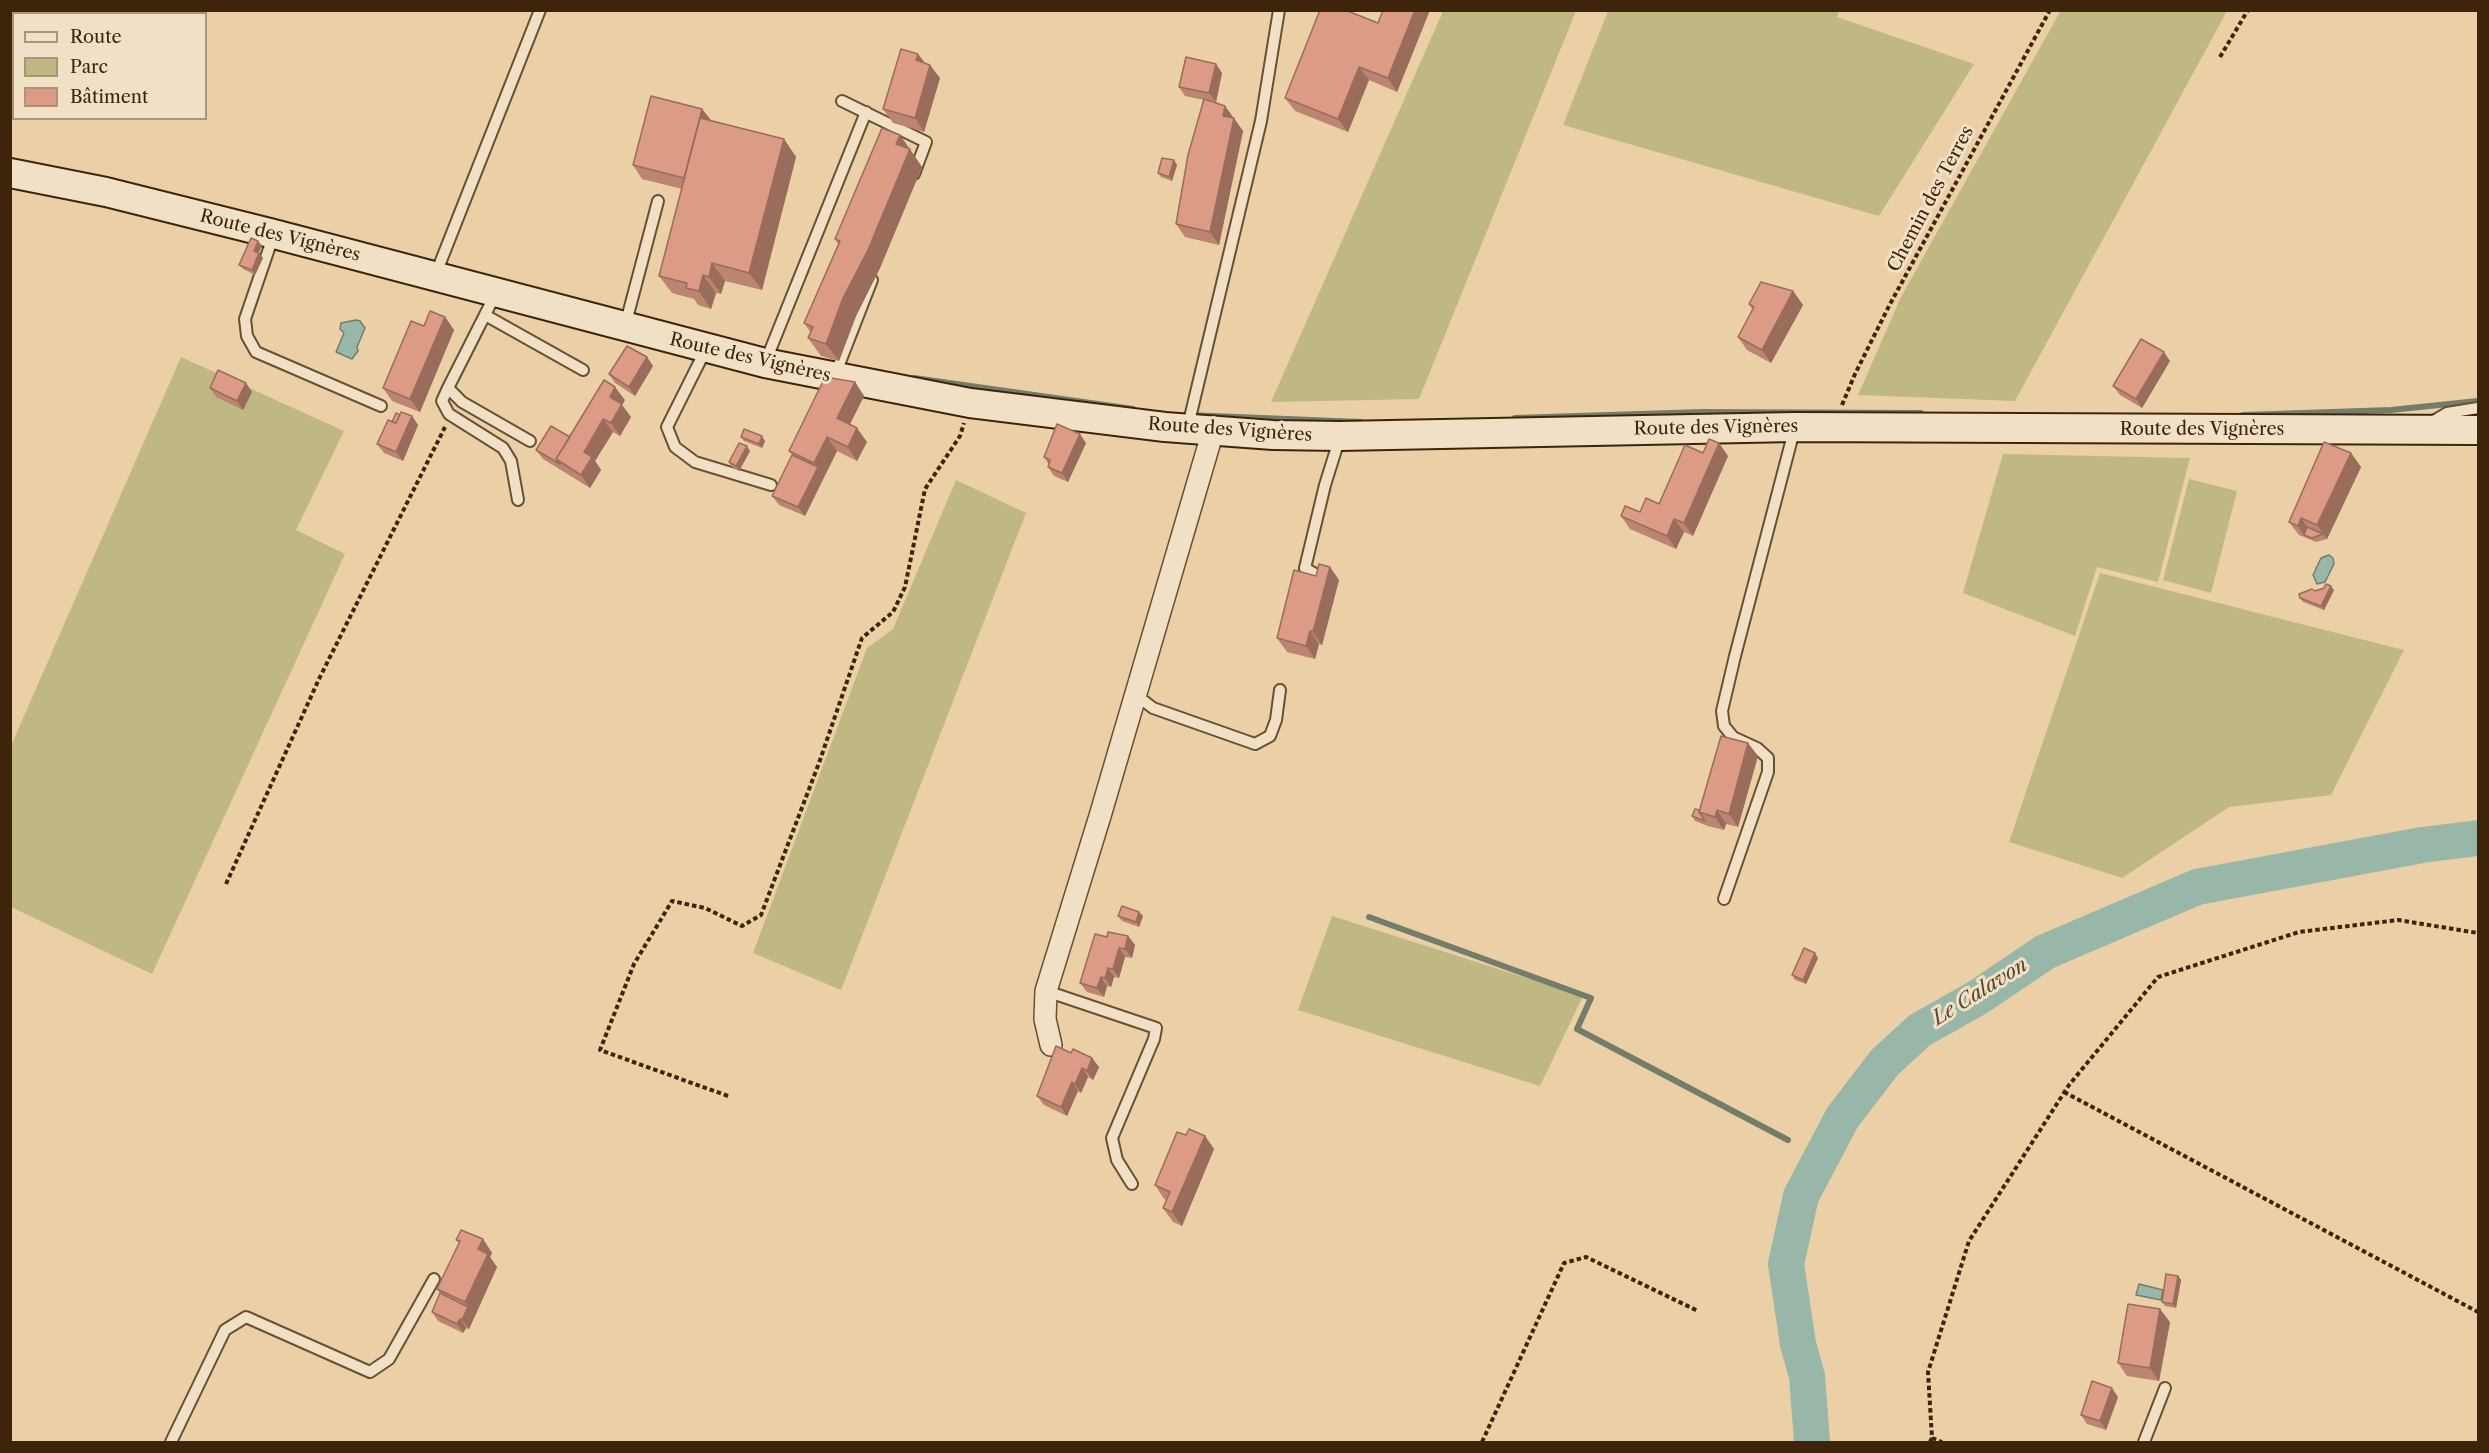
<!DOCTYPE html>
<meta charset="utf-8">
<style>
body{margin:0}
#map{position:relative;width:2489px;height:1453px;overflow:hidden;background:#ebd0a7;font-family:"Libre Caslon Text",serif}
canvas{display:block}
.frame{position:absolute;inset:0;border:12px solid #3d250b;pointer-events:none}
.legend{position:absolute;left:12px;top:12px;width:195px;height:108px;box-sizing:border-box;background:#f2e0c6;border:2px solid #aa957b;margin:0;padding:8px 10px;list-style:none;font-size:18px;color:#3d250b}
.legend li{display:flex;align-items:center;gap:12px;height:30px}
.legend b{width:30px;border:2px solid #aa957b}
</style>
<div id="map">
<canvas width="2489" height="1453"></canvas>
<div class="frame"></div>
<ul class="legend">
<li><b style="height:8px;background:#f2e0c6"></b>Route</li>
<li><b style="height:16px;background:#c0b882"></b>Parc</li>
<li><b style="height:16px;background:#db9b84"></b>Bâtiment</li>
</ul>
</div>
<script>
const c = document.querySelector('canvas').getContext('2d');
c.lineJoin = 'round';
function paint(path, color) { c.fillStyle = color; c.fill(path, 'evenodd'); }
const shape = rows => new Path2D(rows.map(r => 'M' + r).join(''));
function trace(path, color, width, dash) { c.strokeStyle = color; c.lineWidth = width; c.lineCap = dash ? 'butt' : 'round'; c.setLineDash(dash || []); c.stroke(path); }
function write(font, color, halo, rows, align = 'center') {
  c.font = font + ' "Libre Caslon Text",serif'; c.lineWidth = 6; c.setLineDash([]); c.textBaseline = 'middle'; c.strokeStyle = halo; c.fillStyle = color; for (const [text, x, y, turn = 0] of rows) {
    c.save(); c.translate(x, y); c.rotate((+turn || 0) * Math.PI / 180); c.textAlign = isNaN(turn) ? turn : align; if (halo) c.strokeText(text, 0, 0); c.fillText(text, 0, 0); c.restore();
  }
}
paint(shape([
 [2061,10,2227,11,2015,401,1858,395,1901,297],
 [1443,11,1576,11,1419,399,1271,402],
 [1608,11,1839,11,1837,17,1974,64,1879,216,1563,125],
 [181,357,344,431,296,530,345,554,152,974,11,907,10,748],
 [2003,454,2190,458,2158,582,2097,567,2075,636,1963,593],
 [2189,479,2237,491,2211,593,2163,580],
 [956,480,1026,513,841,990,753,953,867,648,893,629],
 [2100,573,2404,650,2331,795,2229,807,2122,878,2009,842],
 [1332,916,1583,996,1540,1086,1298,1010]
]), '#c0b882');
const water = shape([
 [356,320,360,321,365,328,357,347,358,351,352,359,336,352,344,333,340,329,341,323,356,320],
 [2329,555,2333,558,2334,564,2325,582,2317,584,2313,575,2321,558,2329,555],
 [2139,1284,2163,1290,2161,1300,2136,1295,2139,1284]
]);
paint(water, '#98b7a8');
trace(water, '#747d69', 1.5);
trace(shape([
 [914,378,1133,409],
 [1188,415,1361,422],
 [2243,415,2391,410,2478,401],
 [1515,418,1702,412,1921,413],
 [1369,917,1591,998,1577,1029,1788,1140]
]), '#747d69', 6);
trace(shape([
 [1812,1442,1807,1376,1798,1344,1786,1264,1801,1196,1842,1118,1885,1062,1920,1030,1977,998,2045,952,2197,887,2422,845,2478,838]
]), '#98b7a8', 36);
const lane = shape([
 [842,101,926,142,914,174],
 [274,234,245,319,247,336,256,352,381,406],
 [435,276,540,10],
 [496,293,448,388,462,402,530,441],
 [485,315,583,370],
 [625,326,658,201],
 [706,349,667,427,675,447,695,462,771,485],
 [765,363,866,112],
 [835,375,872,280],
 [448,388,442,401,449,414,503,448,511,461,518,500],
 [2430,423,2447,413,2478,408],
 [1188,426,1261,121,1279,10],
 [1320,577,1305,568,1325,485,1340,437],
 [1136,695,1153,708,1255,744,1270,736,1276,720,1280,690],
 [1724,899,1768,772,1768,758,1757,748,1733,737,1724,726,1722,711,1735,656,1795,427],
 [1046,991,1156,1028,1154,1039,1112,1138,1117,1160,1132,1184],
 [171,1442,225,1330,246,1317,370,1372,389,1359,434,1279],
 [2144,1442,2165,1388]
]);
const street = shape([
 [1051,1045,1045,1019,1046,991,1100,816,1213,431]
]);
const secondary = shape([
 [10,173,106,192,274,234,765,363,970,403,1165,427,1273,435,1340,436,1795,427,2478,430]
]);
trace(lane, '#685032', 14);
trace(street, '#685032', 24);
trace(secondary, '#3d250b', 32);
trace(shape([
 [2220,57,2248,10],
 [1842,405,1855,374,1889,306,2050,10],
 [226,884,319,679,445,427],
 [2064,1092,2478,1312],
 [728,1096,600,1050,634,964,672,901,705,908,742,926,761,915,819,763,862,638,893,612,905,587,925,489,960,436,964,423],
 [1932,1438,1942,1442],
 [1482,1442,1564,1263,1586,1257,1698,1311],
 [1930,1442,1932,1438,1928,1372,1969,1241,2069,1085,2158,977,2299,932,2398,920,2478,933]
]), '#3d250b', 4, [4.5, 3]);
trace(lane, '#f2e0c6', 10);
trace(street, '#f2e0c6', 21);
trace(secondary, '#f2e0c6', 28);
paint(shape([
 [1383,10,1430,10,1397,92,1369,80,1348,132,1295,111,1285,98,1378,23],
 [918,54,925,63,940,78,924,132,893,123,883,109],
 [1222,73,1216,102,1225,106,1243,131,1219,245,1185,237,1176,224,1204,100,1185,96,1179,87],
 [702,109,711,120,784,139,796,157,762,290,725,281,721,294,716,293,711,309,698,305,694,299,672,293,659,276,682,189,642,179,633,165],
 [900,135,922,167,880,268,856,316,839,361,821,356,808,338,811,333,804,323,838,244,835,239],
 [1174,160,1177,165,1172,181,1161,177,1158,173],
 [258,241,262,246,258,253,263,258,255,275,243,269,239,265],
 [1793,291,1803,305,1771,363,1747,350,1738,337,1752,309,1749,304],
 [445,317,454,330,420,412,392,401,383,388,424,326],
 [647,357,653,366,635,396,615,383,609,374],
 [2170,361,2142,408,2120,395,2113,386],
 [855,382,864,396,850,424,867,442,857,461,837,451,805,516,779,505,772,496,792,455,789,451],
 [246,383,252,392,243,410,216,397,210,388],
 [625,400,622,405,631,417,620,436,613,432,595,461,601,470,590,488,543,459,536,450,570,437],
 [400,415,412,416,418,425,403,461,384,453,377,444,392,422],
 [741,437,765,441,762,448,744,441],
 [1086,443,1068,482,1054,476,1048,467,1049,465,1044,457],
 [750,451,739,471,732,467,729,462],
 [1703,453,1728,456,1693,536,1684,532,1676,549,1630,529,1621,516,1640,512,1659,504],
 [2351,453,2361,467,2327,539,2316,542,2299,535,2289,522],
 [1316,576,1339,580,1322,645,1319,644,1315,659,1287,652,1277,638],
 [2334,590,2324,610,2303,602,2300,598,2315,591],
 [1758,756,1738,827,1726,824,1724,830,1708,826,1695,821,1692,816],
 [1139,912,1143,916,1139,927,1122,921,1118,916],
 [1128,936,1135,945,1132,958,1125,957,1119,978,1114,977,1111,987,1107,986,1104,997,1087,992,1080,983,1107,937],
 [1818,958,1806,984,1795,980,1792,975],
 [1071,1053,1092,1058,1099,1067,1093,1080,1088,1077,1081,1093,1078,1091,1067,1116,1044,1105,1037,1096],
 [1186,1135,1205,1136,1214,1149,1182,1226,1173,1222,1163,1208,1167,1200,1164,1199,1155,1185],
 [483,1239,492,1253,490,1257,497,1267,469,1329,466,1328,463,1333,438,1321,432,1312,440,1293,437,1289,459,1243,456,1240],
 [2178,1276,2181,1280,2176,1308,2165,1306,2162,1302],
 [2170,1322,2159,1381,2127,1376,2118,1363],
 [2118,1397,2106,1430,2087,1424,2081,1415]
]), '#bc8572');
paint(shape([
 [1415,10,1430,10,1397,92,1388,78],
 [918,54,928,67,916,60],
 [1216,64,1222,73,1216,102,1209,93],
 [930,65,940,78,924,132,915,118],
 [1359,67,1369,80,1348,132,1338,119],
 [1225,106,1243,131,1219,245,1210,232],
 [702,109,712,122,685,178],
 [900,135,922,167,880,268,856,316,839,361,826,344],
 [784,139,796,157,762,290,749,273],
 [1174,160,1177,165,1172,181,1169,177],
 [258,241,262,246,257,256,254,251],
 [259,253,263,258,255,275,252,270],
 [712,263,725,281,721,294,709,277],
 [703,275,716,293,711,309,699,291],
 [1793,291,1803,305,1771,363,1762,350],
 [445,317,454,330,420,412,410,399],
 [2164,352,2170,361,2142,408,2136,399],
 [647,357,653,366,635,396,629,387],
 [855,382,864,396,846,432,837,418],
 [246,383,252,392,243,410,237,401],
 [615,387,625,400,622,405,631,417,620,436,611,423,610,397],
 [412,416,418,425,403,461,396,452],
 [603,419,613,432,595,461,601,470,590,488,581,475,584,452],
 [857,428,867,442,857,461,848,447],
 [1080,434,1086,443,1068,482,1062,473],
 [762,436,765,441,762,448,759,444],
 [827,437,837,451,805,516,798,507,818,467,814,463],
 [1719,443,1728,456,1693,536,1684,523],
 [747,446,750,451,739,471,736,466],
 [2351,453,2361,467,2327,539,2317,525],
 [2301,518,2311,532,2304,535,2298,526],
 [1674,519,1684,532,1676,549,1667,536],
 [1330,567,1339,580,1322,645,1313,632],
 [2331,586,2334,590,2324,610,2321,606],
 [1310,631,1319,644,1315,659,1306,646],
 [1748,743,1758,756,1738,827,1729,814],
 [1717,810,1726,824,1724,830,1715,817],
 [1139,912,1143,916,1139,927,1136,922],
 [1128,936,1135,945,1132,958,1125,949],
 [1119,948,1125,957,1119,978,1113,969],
 [1815,953,1818,958,1806,984,1803,980],
 [1108,968,1114,977,1111,987,1105,978],
 [1101,977,1107,986,1104,997,1097,988],
 [1092,1058,1099,1067,1093,1080,1087,1071],
 [1082,1068,1088,1077,1081,1093,1075,1084],
 [1072,1082,1078,1091,1067,1116,1061,1107],
 [1205,1136,1214,1149,1182,1226,1172,1212],
 [483,1239,492,1253,490,1257,497,1267,475,1316,465,1302,478,1249],
 [2178,1276,2181,1280,2176,1308,2173,1304],
 [468,1307,475,1316,469,1329,462,1320],
 [2160,1309,2170,1322,2159,1381,2150,1368],
 [460,1319,466,1328,463,1333,457,1324],
 [2112,1388,2118,1397,2106,1430,2100,1421]
]), '#996c5c');
const building = shape([
 [1320,10,1345,10,1378,23,1383,10,1415,10,1388,78,1359,67,1338,119,1285,98,1320,10],
 [901,49,918,54,916,60,930,65,915,118,883,109,901,49],
 [1186,57,1216,64,1209,93,1179,87,1186,57],
 [651,96,702,109,684,178,633,165,651,96],
 [1204,99,1225,106,1223,116,1234,118,1210,232,1176,224,1188,155,1204,99],
 [700,118,784,139,749,273,712,263,709,277,703,275,699,291,686,288,687,283,659,276,700,118],
 [882,128,900,135,896,144,910,149,868,250,843,298,826,344,808,338,813,327,804,323,840,241,835,239,882,128],
 [1162,158,1174,160,1169,177,1158,173,1162,158],
 [251,238,258,241,254,251,259,253,252,270,239,265,251,238],
 [1761,282,1793,291,1762,350,1738,337,1754,307,1749,304,1761,282],
 [430,311,445,317,410,399,383,388,411,321,424,326,430,311],
 [2141,339,2164,352,2136,399,2113,386,2141,339],
 [627,346,647,357,629,387,609,374,627,346],
 [218,370,246,383,237,401,210,388,218,370],
 [825,377,855,382,837,418,857,428,848,447,827,437,814,463,789,451,825,377],
 [604,380,615,387,610,397,622,404,611,423,603,419,584,452,592,457,581,475,556,459,604,380],
 [401,412,412,416,396,452,377,444,388,420,396,423,401,412],
 [396,413,400,415,396,423,392,422,396,413],
 [1057,424,1080,434,1062,473,1048,467,1050,460,1044,457,1057,424],
 [551,426,570,437,556,459,560,464,536,450,551,426],
 [744,429,762,436,759,444,741,437,744,429],
 [1709,439,1719,443,1684,523,1674,519,1667,536,1621,516,1625,506,1640,512,1646,498,1659,504,1685,445,1703,453,1709,439],
 [2324,442,2351,453,2317,525,2301,518,2298,526,2289,522,2324,442],
 [739,443,747,446,736,466,729,462,739,443],
 [792,455,818,467,798,507,772,496,792,455],
 [2307,527,2323,534,2312,538,2304,535,2307,527],
 [1319,564,1330,567,1313,632,1310,631,1306,646,1277,638,1294,570,1316,576,1319,564],
 [2326,584,2331,586,2321,606,2300,598,2299,594,2312,589,2315,591,2324,588,2326,584],
 [1721,736,1748,743,1729,814,1717,810,1715,817,1699,812,1721,736],
 [1695,809,1699,810,1699,812,1705,821,1692,816,1695,809],
 [1122,906,1139,912,1136,922,1118,916,1122,906],
 [1108,932,1128,936,1125,949,1119,948,1113,969,1108,968,1105,978,1101,977,1097,988,1080,983,1095,934,1107,937,1108,932],
 [1804,948,1815,953,1803,980,1792,975,1804,948],
 [1056,1046,1071,1053,1073,1049,1092,1058,1087,1071,1082,1068,1075,1084,1072,1082,1061,1107,1037,1096,1056,1046],
 [1189,1129,1205,1136,1172,1212,1163,1208,1170,1192,1155,1185,1177,1132,1186,1135,1189,1129],
 [461,1230,483,1239,478,1249,488,1254,465,1302,437,1289,460,1241,456,1240,461,1230],
 [2166,1274,2178,1276,2173,1304,2162,1302,2166,1274],
 [440,1293,468,1307,462,1320,460,1319,457,1324,432,1312,440,1293],
 [2128,1304,2160,1309,2150,1368,2118,1363,2128,1304],
 [2092,1381,2112,1388,2100,1421,2081,1415,2092,1381]
]);
paint(building, '#db9b84');
trace(building, '#996c5c', 1.5);
write('18px', '#3d250b', '#f2e0c6', [
 ["Chemin des Terres",1931,199,-62],
 ["Route des Vignères",280,236,14],
 ["Route des Vignères",750,358,13],
 ["Route des Vignères",1716,428,-1],
 ["Route des Vignères",1230,430,4],
 ["Route des Vignères",2202,430]
]);
write('italic 20px', '#544a32', '#f2e0c6', [
 ["Le Calavon",1980,992,-32]
]);
</script>
